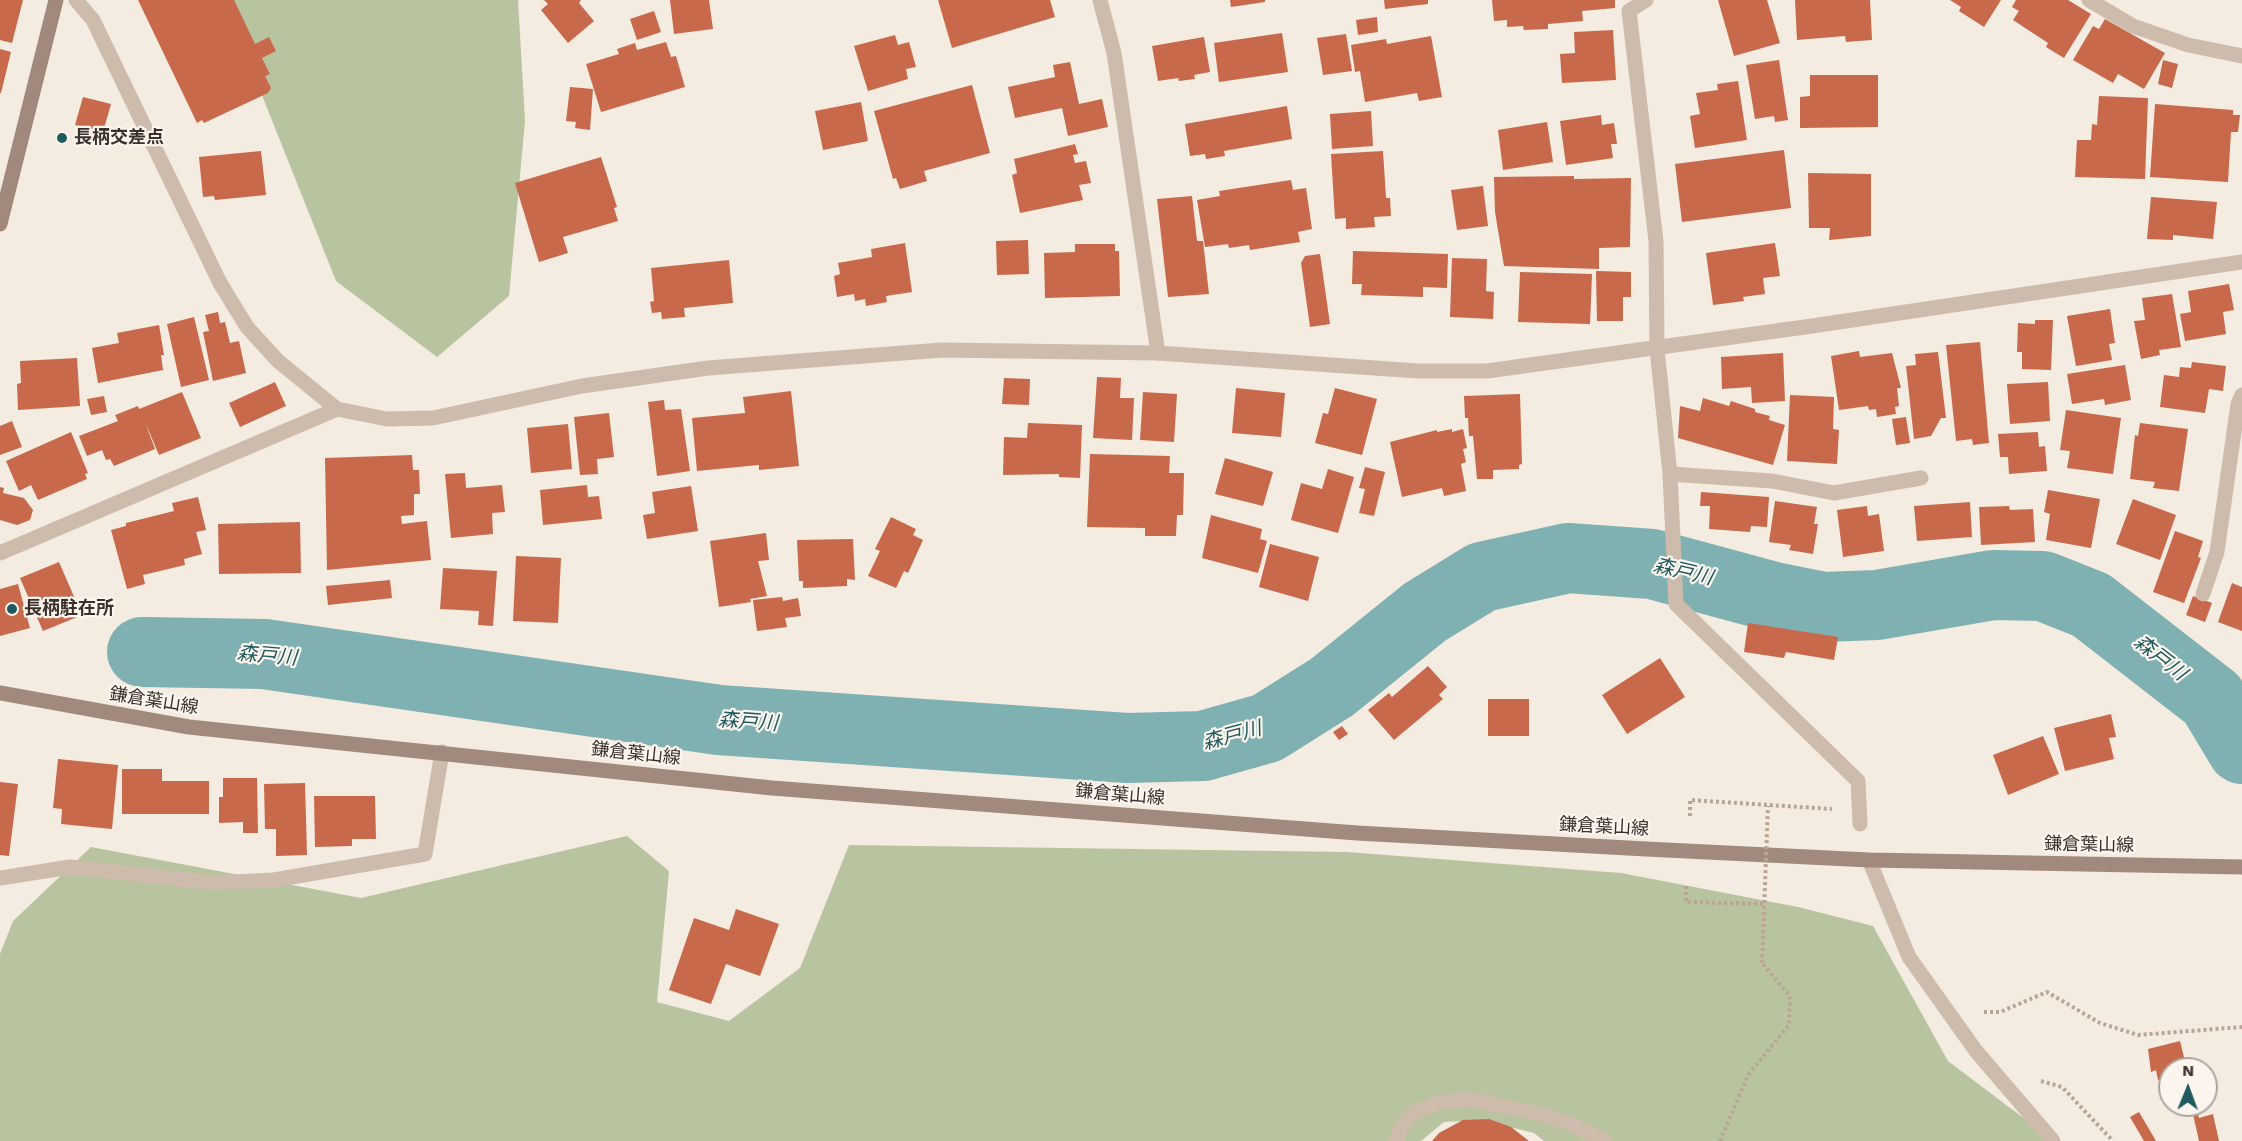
<!DOCTYPE html>
<meta charset="utf-8">
<style>
body{margin:0}
#map{position:relative;width:2242px;height:1141px;overflow:hidden;background:#f4ebe1;font-family:"Work Sans",sans-serif}
canvas{display:block}
.north{position:absolute;left:2158px;top:1057px;width:60px;height:60px;box-sizing:border-box;background:#fbf5ee;border:2px solid #aea6a0;border-radius:50%;rotate:1deg;font-size:16px;font-weight:700;line-height:24px;text-align:center;color:#3b302b}
.north::after{content:'';display:block;margin:auto;width:21px;height:27px;background:#1f5a5e;clip-path:polygon(50% 0,100% 100%,50% 72%,0 100%)}
</style>
<div id="map">
<canvas width="2242" height="1141"></canvas>
<div class="north">N</div>
</div>
<script>
const c = document.querySelector('canvas').getContext('2d');
c.lineJoin = 'round';
function paint(path, color) { c.fillStyle = color; c.fill(path, 'evenodd'); }
const shape = rows => new Path2D(rows.map(r => 'M' + r).join(''));
function trace(path, color, width, dash) { c.strokeStyle = color; c.lineWidth = width; c.lineCap = dash ? 'butt' : 'round'; c.setLineDash(dash || []); c.stroke(path); }
function write(font, color, halo, rows, align = 'center') {
  c.font = font + ' "Work Sans","Noto Sans JP",sans-serif'; c.lineWidth = 4.5; c.setLineDash([]); c.textBaseline = 'middle'; c.strokeStyle = halo; c.fillStyle = color; for (const [text, x, y, turn = 0] of rows) {
    c.save(); c.translate(x, y); c.rotate((+turn || 0) * Math.PI / 180); c.textAlign = isNaN(turn) ? turn : align; if (halo) c.strokeText(text, 0, 0); c.fillText(text, 0, 0); c.restore();
  }
}
paint(shape([
 [224,0,518,0,525,121,509,296,437,357,336,281],
 [627,836,669,871,657,1002,729,1021,800,968,849,845,1347,852,1621,873,1798,907,1873,926,1948,1061,2054,1141,1544,1141,1534,1133,1481,1120,1444,1122,1421,1141,0,1141,0,954,13,921,91,847,361,898]
]), '#b8c4a0');
trace(shape([
 [142,652,264,654,719,720,1127,748,1203,746,1267,728,1332,687,1425,612,1482,577,1568,558,1652,564,1774,597,1824,607,1877,605,1993,585,2043,586,2091,605,2212,699,2242,749]
]), '#7fb0b2', 70);
paint(shape([
 [0,0,23,0,12,43,0,40],
 [138,0,234,0,255,44,269,37,276,51,262,58,270,74,265,76,271,88,268,93,204,123,202,120,197,123],
 [544,0,581,0,579,3,594,21,568,43,541,10,548,4],
 [670,0,709,0,713,29,674,34],
 [938,0,1050,0,1055,17,952,48],
 [1230,0,1265,0,1265,2,1231,7],
 [1384,0,1428,0,1428,4,1385,9],
 [1492,0,1615,0,1615,8,1582,11,1583,21,1548,24,1548,29,1524,30,1523,26,1507,27,1507,20,1494,21],
 [1718,0,1767,0,1780,43,1734,56],
 [1795,0,1870,0,1872,40,1846,42,1845,36,1797,40],
 [1950,0,2001,0,1984,27,1959,11,1961,7],
 [2016,0,2068,0,2091,14,2064,58,2046,47,2048,43,2013,20,2019,11,2012,7],
 [654,11,661,32,637,40,630,19],
 [1377,17,1378,32,1358,35,1356,20],
 [2105,19,2165,53,2144,89,2118,74,2113,83,2073,60,2093,26,2099,29],
 [1613,30,1616,80,1562,83,1560,54,1575,53,1574,32],
 [1282,33,1288,72,1219,82,1214,43],
 [1346,34,1352,71,1323,75,1317,38],
 [895,35,898,45,909,42,916,67,906,69,908,79,868,91,854,46],
 [1431,36,1442,97,1419,101,1417,93,1365,102,1360,71,1355,72,1351,45,1386,39,1387,44],
 [1204,37,1210,72,1194,75,1195,79,1179,81,1178,78,1158,81,1152,46],
 [666,42,671,57,676,56,685,87,601,112,586,64,619,54,617,49,635,43,637,50],
 [0,49,11,52,1,93,0,93],
 [1779,60,1788,120,1775,122,1774,116,1755,119,1746,65],
 [2163,60,2178,64,2172,88,2158,84],
 [1070,62,1079,104,1102,99,1108,127,1068,136,1062,108,1015,118,1008,87,1055,77,1053,65],
 [1810,75,1878,75,1878,127,1800,128,1800,97,1810,96],
 [1738,81,1747,140,1695,148,1690,116,1700,114,1696,93,1718,90,1717,84],
 [972,85,990,153,924,171,927,181,900,189,896,178,893,179,874,111],
 [570,87,593,89,590,130,575,128,576,122,566,121],
 [2099,96,2148,98,2145,179,2075,177,2077,140,2091,140,2092,124,2097,125],
 [83,97,111,104,103,132,75,125],
 [861,102,868,141,823,150,815,111],
 [2155,104,2233,110,2233,115,2240,115,2238,132,2231,132,2228,182,2150,177],
 [1287,106,1292,139,1224,151,1225,156,1206,159,1205,154,1190,156,1185,124],
 [1371,111,1373,146,1332,149,1330,114],
 [1601,115,1602,125,1614,123,1617,144,1611,144,1613,158,1566,165,1560,121],
 [1547,122,1553,162,1503,170,1498,130],
 [1075,144,1078,154,1073,155,1075,163,1086,161,1091,183,1079,185,1083,200,1020,213,1012,175,1017,173,1014,159],
 [1784,150,1791,208,1682,222,1675,164],
 [261,151,266,195,215,200,214,196,203,197,199,157],
 [1383,151,1386,198,1390,198,1391,216,1374,217,1375,227,1346,229,1346,218,1335,219,1331,154],
 [601,157,617,207,614,208,618,221,563,237,568,253,539,262,515,183],
 [1808,173,1871,174,1871,236,1829,240,1830,228,1809,228],
 [1574,176,1574,179,1631,178,1630,247,1599,248,1599,269,1504,266,1495,212,1494,177],
 [1291,180,1293,190,1306,188,1312,229,1298,232,1300,242,1250,250,1249,245,1229,248,1228,244,1205,247,1197,200,1220,196,1219,191],
 [1483,186,1488,226,1457,230,1451,190],
 [1192,196,1197,241,1203,241,1209,294,1168,297,1157,199],
 [2151,197,2217,202,2213,239,2173,235,2173,240,2147,239],
 [1028,240,1029,274,997,275,996,241],
 [905,243,912,292,886,296,887,302,866,306,865,299,855,301,854,294,837,297,834,276,840,274,838,263,872,257,871,249],
 [1775,243,1780,276,1763,278,1765,294,1743,297,1744,301,1713,305,1706,253],
 [1075,244,1115,244,1115,251,1119,251,1120,296,1045,298,1044,253,1075,252],
 [1353,251,1448,254,1447,288,1423,287,1423,297,1361,295,1362,284,1352,284],
 [1320,254,1330,324,1310,327,1301,263,1305,256],
 [1452,258,1487,259,1486,291,1494,292,1493,319,1450,317],
 [729,260,733,303,684,308,685,317,662,319,661,312,652,313,650,302,654,301,651,268],
 [1596,271,1631,272,1631,297,1623,297,1623,321,1597,321],
 [1520,272,1592,274,1590,324,1518,322],
 [2229,284,2234,310,2223,312,2226,334,2185,341,2180,314,2191,312,2188,291],
 [2172,294,2181,347,2159,350,2160,355,2141,359,2134,321,2145,320,2142,298],
 [2110,309,2115,343,2109,344,2112,360,2076,366,2067,316],
 [218,312,220,323,225,322,230,343,239,341,246,373,213,381,203,332,209,331,205,315],
 [194,317,209,380,181,387,167,324],
 [2035,320,2053,320,2051,370,2022,369,2022,352,2017,352,2018,323,2035,324],
 [159,325,164,355,161,355,163,370,98,383,92,348,119,343,117,333],
 [1980,342,1989,443,1973,445,1972,439,1956,441,1946,345],
 [1859,351,1860,357,1892,353,1901,388,1897,388,1899,406,1895,407,1896,414,1877,417,1876,409,1869,410,1868,406,1839,410,1831,356],
 [1938,352,1946,418,1941,418,1931,436,1914,439,1906,366,1916,365,1915,354],
 [1783,353,1785,401,1752,403,1751,387,1722,389,1721,357],
 [77,358,80,406,18,410,17,384,21,383,20,361],
 [2192,362,2226,366,2223,391,2209,389,2205,413,2160,407,2164,375,2179,377,2180,367,2191,368],
 [2125,365,2131,400,2105,405,2104,399,2072,404,2067,374],
 [1097,377,1121,378,1120,398,1134,398,1132,440,1093,438],
 [1004,378,1030,379,1029,405,1002,404],
 [275,382,286,406,240,427,229,403],
 [2048,382,2050,421,2010,424,2007,384],
 [1236,388,1285,393,1281,437,1232,433],
 [1335,388,1377,399,1362,455,1315,443,1323,413,1328,414],
 [791,391,799,466,759,470,759,465,697,471,692,418,745,413,743,397],
 [182,392,201,438,159,455,145,422,155,449,114,466,110,459,106,460,102,450,87,456,79,436,118,421,115,415,138,406,139,409],
 [1143,392,1177,394,1174,442,1140,440],
 [1520,394,1522,464,1519,465,1519,469,1493,470,1493,479,1477,479,1473,436,1469,436,1468,418,1465,418,1464,396],
 [1790,395,1834,397,1833,429,1839,430,1837,464,1787,461],
 [104,396,107,412,91,415,87,399],
 [1703,398,1729,406,1731,401,1755,409,1755,412,1770,416,1769,420,1785,425,1773,465,1678,438,1680,406,1700,411],
 [664,400,665,410,681,409,690,471,657,476,648,402],
 [2066,410,2121,418,2113,474,2067,468,2070,451,2060,450],
 [609,413,614,457,597,459,598,474,580,475,574,417],
 [1906,417,1910,443,1896,445,1892,419],
 [12,421,22,447,0,455,0,426],
 [1028,423,1082,425,1080,478,1059,477,1059,474,1003,475,1004,437,1027,438],
 [2140,423,2188,429,2179,491,2153,488,2155,482,2130,479,2135,435,2138,436],
 [568,424,572,469,531,473,527,428],
 [1452,429,1452,432,1463,429,1467,448,1463,449,1466,462,1461,464,1466,491,1444,496,1442,488,1402,497,1390,442,1437,430,1437,432],
 [71,432,88,473,85,474,87,479,38,500,31,485,19,491,6,461],
 [2038,432,2039,447,2045,446,2047,471,2009,474,2008,457,2000,457,1998,434],
 [1090,454,1170,456,1169,473,1184,473,1183,515,1177,515,1176,536,1145,536,1145,528,1087,527],
 [412,455,413,470,419,470,420,494,414,494,414,515,401,516,402,524,427,521,431,560,327,570,325,458],
 [1225,458,1273,472,1263,506,1215,494],
 [1365,467,1385,472,1374,516,1359,513,1365,489,1359,488],
 [1328,469,1354,477,1338,533,1291,520,1301,483,1322,489],
 [465,473,466,488,502,485,505,512,492,513,493,534,451,538,445,474],
 [587,485,588,497,599,496,602,519,543,525,540,490],
 [691,486,698,531,647,539,643,515,655,513,652,492],
 [0,487,4,488,3,493,24,498,33,510,30,520,17,525,0,520],
 [2048,490,2100,499,2091,548,2046,540,2050,514,2044,512],
 [1701,492,1769,497,1767,527,1751,526,1750,532,1709,529,1710,506,1700,506],
 [198,497,206,530,196,532,202,554,184,559,185,565,143,575,145,584,127,589,111,530,126,526,126,523,174,511,172,503],
 [2133,499,2176,515,2160,560,2116,544],
 [1775,501,1817,507,1814,524,1818,524,1813,554,1789,550,1791,545,1769,542],
 [1970,502,1972,537,1917,541,1914,506],
 [1867,506,1868,516,1879,514,1884,551,1843,557,1837,510],
 [2009,506,2010,510,2033,509,2035,542,1981,545,1979,507],
 [1211,515,1262,529,1260,539,1267,541,1258,573,1202,558],
 [891,517,916,529,913,535,923,540,908,573,904,571,896,588,868,576,880,551,875,549],
 [300,522,301,573,219,574,218,524],
 [2175,531,2203,541,2198,557,2201,558,2184,603,2153,592],
 [766,533,769,560,758,561,767,596,750,599,751,602,719,607,710,541],
 [853,539,855,580,847,579,847,586,803,588,803,581,799,581,797,540],
 [1270,544,1319,557,1308,601,1259,587],
 [516,556,561,558,558,623,513,621],
 [59,562,82,615,43,631,20,578],
 [443,568,497,571,493,626,478,625,479,611,440,609],
 [390,580,392,598,328,605,326,586],
 [2232,583,2242,587,2242,631,2218,622],
 [18,584,30,628,0,636,0,589],
 [2193,596,2212,603,2205,622,2186,615],
 [782,597,783,601,798,598,801,616,785,618,787,627,757,631,753,600],
 [1748,623,1838,637,1834,660,1786,652,1784,658,1744,652],
 [1660,658,1685,697,1627,734,1602,695],
 [1428,666,1447,687,1439,695,1443,699,1394,740,1368,710,1389,693,1392,697],
 [1488,699,1529,699,1529,736,1488,736],
 [2111,714,2116,737,2109,738,2114,759,2065,771,2054,728],
 [1342,726,1348,734,1339,740,1333,732],
 [2043,736,2059,774,2008,795,1993,755],
 [58,759,118,765,112,829,61,824,62,809,53,808],
 [122,769,162,769,162,781,209,781,209,814,122,814],
 [223,778,257,778,258,833,243,833,243,822,219,823,219,797,223,797],
 [0,782,18,784,9,856,0,855],
 [305,783,307,855,276,856,276,829,265,829,264,784],
 [314,796,375,796,376,839,352,839,352,846,315,847],
 [736,909,779,924,760,976,726,964,711,1004,669,990,694,918,729,930],
 [2180,1041,2187,1069,2170,1069,2170,1079,2158,1080,2156,1070,2151,1072,2148,1049],
 [2191,1105,2195,1105,2199,1118,2213,1114,2219,1141,2199,1141],
 [2139,1112,2156,1141,2144,1141,2130,1117],
 [1489,1119,1511,1127,1529,1141,1432,1141,1439,1133,1463,1120]
]), '#c8694b');
trace(shape([
 [1690,816,1690,800,1832,809],
 [1686,886,1686,902,1764,904],
 [1984,1012,2000,1012,2047,992,2100,1023,2138,1035,2242,1027],
 [2041,1081,2062,1087,2113,1141],
 [1720,1141,1748,1075,1789,1025,1790,996,1762,963]
]), '#b9a596', 4, [3, 3]);
trace(shape([
 [1100,0,1114,53,1158,353],
 [0,878,70,867,215,883,274,880,425,854,442,752]
]), '#cdbbac', 15);
trace(shape([
 [1646,0,1629,11,1656,241,1657,349,1670,474,1676,604,1858,781,1860,824],
 [2089,0,2133,26,2188,45,2242,56],
 [1670,474,1772,481,1834,493,1921,478],
 [0,553,337,409],
 [2203,594,2217,552,2238,404,2242,395],
 [1869,860,1909,957,1976,1051,2053,1141],
 [1396,1141,1403,1124,1413,1113,1436,1103,1468,1099,1541,1114,1573,1125,1605,1141]
]), '#cdbbac', 15);
trace(shape([
 [76,0,93,20,220,283,247,327,278,361,337,409,387,419,433,418,582,386,708,368,942,350,1158,353,1418,371,1487,371,1812,326,2242,262]
]), '#cdbbac', 15);
trace(shape([
 [0,224,56,0],
 [0,693,189,727,772,788,1357,833,1646,849,1869,860,2242,867]
]), '#a18a7d', 15);
trace(shape([
 [1762,963,1768,806]
]), '#b9a596', 4, [3, 3]);
for (const [x, y, r, color] of [
 [62,138,6,"#1f5a5e"],
 [12,609,6,"#1f5a5e"]
]) { const dot = new Path2D(); dot.arc(x, y, r, 0, 2 * Math.PI); c.fillStyle = color; c.fill(dot); trace(dot, '#fbf5ee', 2); }
write('bold 18px', '#3b302b', '#fbf5ee', [
 ["長柄交差点",74,138],
 ["長柄駐在所",24,609]
], 'left');
write('18px', '#3b302b', '#fbf5ee', [
 ["鎌倉葉山線",154,701,9],
 ["鎌倉葉山線",636,754,6],
 ["鎌倉葉山線",1120,795,5],
 ["鎌倉葉山線",1604,827,3],
 ["鎌倉葉山線",2089,845,1]
]);
write('italic 20px', '#1f5a5e', '#fbf5ee', [
 ["森戸川",1683,572,13],
 ["森戸川",267,656,5],
 ["森戸川",2160,658,38],
 ["森戸川",748,722,4],
 ["森戸川",1232,736,-15]
]);
</script>
